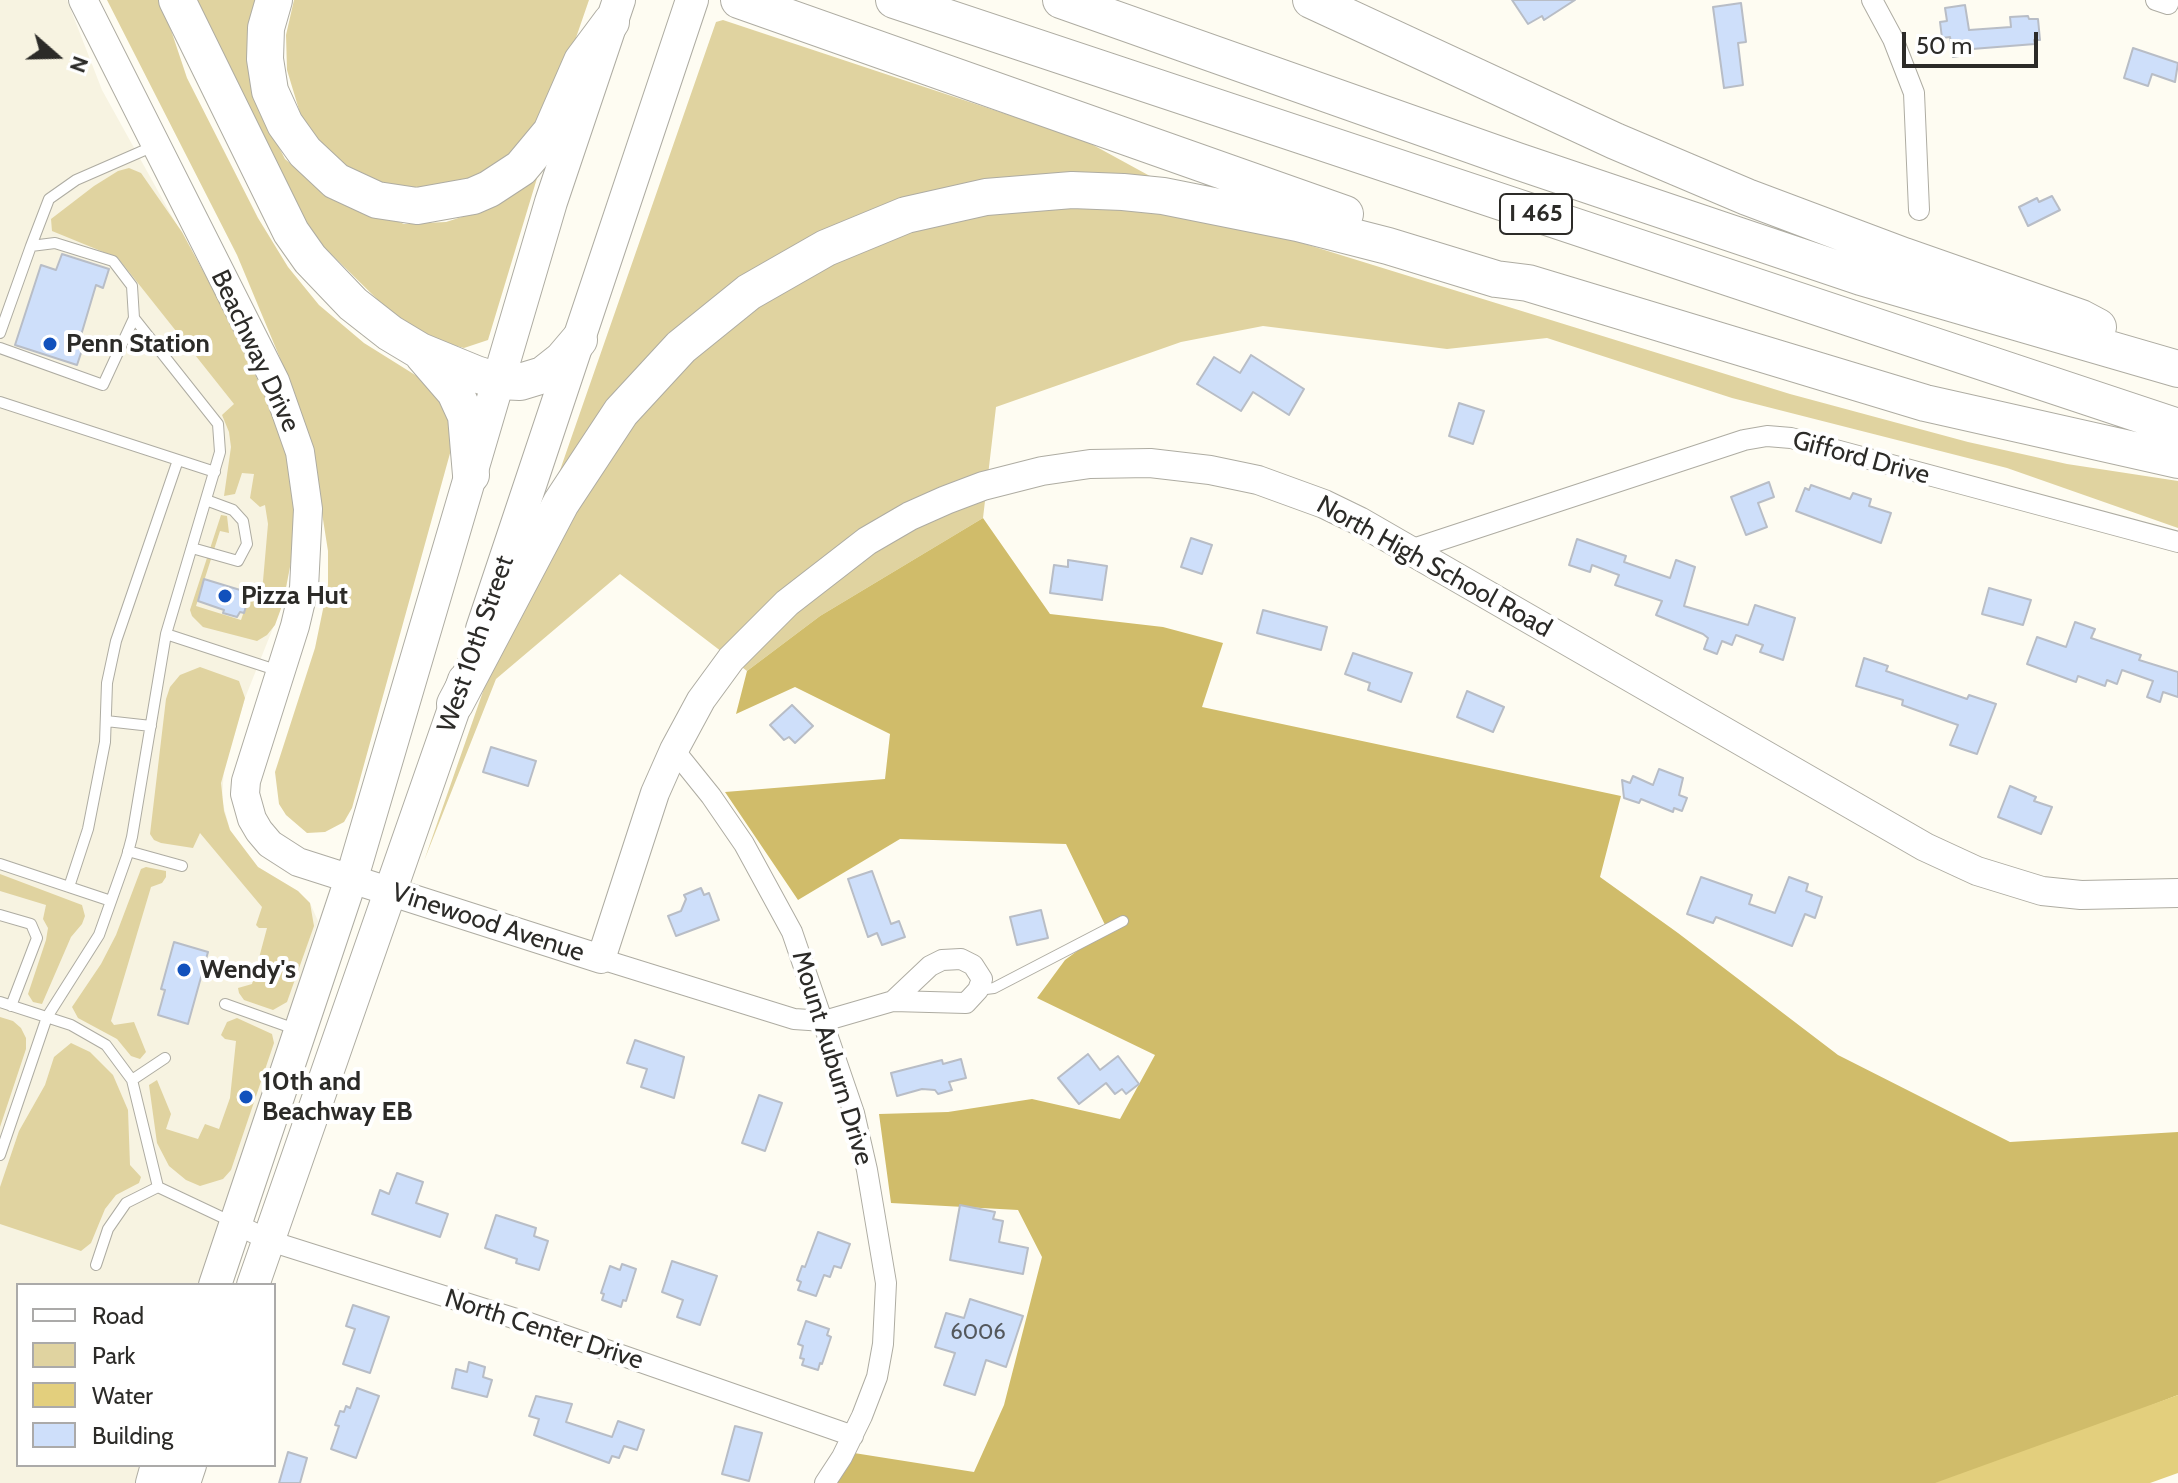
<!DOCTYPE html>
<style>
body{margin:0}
#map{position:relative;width:2178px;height:1483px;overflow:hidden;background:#fefcf2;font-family:Cabin,sans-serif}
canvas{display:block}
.legend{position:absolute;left:16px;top:1283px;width:260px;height:184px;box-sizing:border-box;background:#fff;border:2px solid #abaaa9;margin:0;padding:10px 14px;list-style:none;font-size:24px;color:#2c2b28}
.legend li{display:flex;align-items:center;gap:16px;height:40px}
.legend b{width:40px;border:2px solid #abaaa9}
.north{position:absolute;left:16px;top:16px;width:80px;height:80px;-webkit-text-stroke:6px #fff;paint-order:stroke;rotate:110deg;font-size:22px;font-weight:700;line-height:32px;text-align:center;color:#2c2b28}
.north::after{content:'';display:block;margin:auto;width:28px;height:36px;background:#2c2b28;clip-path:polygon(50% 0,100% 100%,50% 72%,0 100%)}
.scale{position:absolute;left:1902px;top:32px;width:136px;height:36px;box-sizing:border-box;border:4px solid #2c2b28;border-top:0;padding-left:10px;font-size:24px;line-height:28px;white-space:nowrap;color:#2c2b28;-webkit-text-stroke:6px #fff;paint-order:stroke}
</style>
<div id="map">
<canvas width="2178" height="1483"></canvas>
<ul class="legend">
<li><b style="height:10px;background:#fff"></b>Road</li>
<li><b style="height:22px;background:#e0d3a0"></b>Park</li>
<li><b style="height:22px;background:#e3cf7d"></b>Water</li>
<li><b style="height:22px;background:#cedffa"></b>Building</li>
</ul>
<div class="north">N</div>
<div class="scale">50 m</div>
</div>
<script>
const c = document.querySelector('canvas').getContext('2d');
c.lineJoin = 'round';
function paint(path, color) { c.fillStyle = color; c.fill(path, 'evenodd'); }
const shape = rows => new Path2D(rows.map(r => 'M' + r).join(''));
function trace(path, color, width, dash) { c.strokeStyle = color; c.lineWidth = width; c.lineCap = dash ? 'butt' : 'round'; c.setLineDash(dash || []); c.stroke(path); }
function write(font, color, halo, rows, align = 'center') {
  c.font = font + ' Cabin,sans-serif'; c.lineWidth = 8; c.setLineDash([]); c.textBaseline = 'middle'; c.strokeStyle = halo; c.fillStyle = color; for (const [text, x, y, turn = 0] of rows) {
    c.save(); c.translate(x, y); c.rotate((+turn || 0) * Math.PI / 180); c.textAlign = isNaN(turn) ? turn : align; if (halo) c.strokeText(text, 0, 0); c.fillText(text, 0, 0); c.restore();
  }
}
paint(shape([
 [0,0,67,0,102,90,230,321,295,541,283,603,245,698,224,768,222,800,230,830,239,844,258,867,298,891,310,903,318,921,205,1285,18,1285,18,1465,142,1465,135,1483,0,1483]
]), '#f7f3e1');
paint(shape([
 [107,0,161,0,187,78,258,218,288,267,319,305,364,343,436,388,457,428,352,808,344,822,325,832,307,833,286,815,279,804,275,772,315,648,328,585,328,551,312,450,295,394,237,255],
 [197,0,258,0,260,110,285,159,320,188,404,224,446,222,493,207,527,182,541,165,488,340,464,348,427,338,384,306,312,235],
 [294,0,589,0,550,113,508,156,479,178,427,190,381,184,353,174,320,152,300,113,287,70,286,35],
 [723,20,1084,140,1234,222,1790,394,1968,442,2067,464,2178,481,2178,528,2007,468,1732,398,1547,338,1447,349,1263,326,1181,342,996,407,983,518,820,616,747,671,620,574,496,679,424,861,716,22],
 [129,168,141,173,182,232,230,321,284,436,297,509,295,541,283,603,275,625,267,635,257,641,203,627,192,616,190,610,221,515,227,516,229,533,220,531,196,606,241,620,253,585,262,586,263,581,268,524,265,505,260,507,250,498,254,474,242,473,235,494,224,496,231,447,229,432,222,415,234,404,118,258,52,231,51,219,94,186,118,171],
 [200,667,239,681,245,698,221,783,224,811,230,830,258,867,298,891,310,903,314,926,287,1002,273,1010,244,1000,239,993,238,988,252,984,267,928,259,928,256,925,262,907,200,833,193,848,161,843,154,840,150,834,166,699,170,687,180,675],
 [146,867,166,871,166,877,162,883,151,887,111,1021,114,1025,134,1022,146,1052,140,1059,131,1056,117,1039,78,1018,72,1007,101,964,116,935,141,869],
 [0,874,82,905,85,916,82,924,71,937,42,1004,33,1002,28,994,46,940,48,928,43,919,46,905,0,891],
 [0,1017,13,1021,21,1028,26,1038,26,1049,0,1127],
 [237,1018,272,1034,274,1043,231,1170,223,1179,200,1186,186,1180,169,1166,157,1143,149,1085,157,1080,171,1114,166,1129,198,1139,205,1124,219,1129,230,1098,236,1041,225,1039,221,1035,227,1022],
 [71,1043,90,1052,113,1075,128,1110,130,1165,141,1177,139,1183,116,1195,105,1209,91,1243,81,1251,0,1224,0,1187,19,1131,45,1085,54,1057]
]), '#e0d3a0');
paint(shape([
 [983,518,1050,614,1163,627,1223,643,1202,707,1621,796,1600,877,1678,933,1838,1055,2010,1142,2178,1132,2178,1395,1951,1483,830,1483,854,1453,974,1472,1004,1405,1042,1257,1018,1210,891,1203,879,1114,948,1112,1032,1099,1120,1119,1155,1055,1037,998,1065,960,1107,929,1066,844,900,839,798,900,725,792,885,779,890,734,795,687,736,714,747,671,820,616]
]), '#d0bc6a');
paint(shape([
 [2178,1395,2178,1473,2150,1483,1935,1483]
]), '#e3cf7d');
const building = shape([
 [1512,0,1575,0,1544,20,1542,16,1528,24,1512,0],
 [1741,3,1746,42,1738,43,1743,85,1724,88,1713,7,1741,3],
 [1965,5,1969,30,2011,27,2010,17,2028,16,2029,19,2038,19,2040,40,2034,40,2035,44,1972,49,1972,54,1953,57,1950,37,1942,38,1940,22,1947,21,1945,8,1965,5],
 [2133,48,2178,63,2175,82,2152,74,2148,86,2124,78,2133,48],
 [2052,196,2060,210,2028,226,2019,207,2037,198,2039,202,2052,196],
 [62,254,109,269,103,288,96,285,79,342,84,344,77,365,15,345,41,265,56,270,62,254],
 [1251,355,1304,389,1289,415,1253,392,1241,411,1197,384,1214,357,1240,373,1251,355],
 [1459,403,1484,411,1473,444,1449,436,1459,403],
 [1769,482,1774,497,1758,503,1767,527,1746,535,1731,497,1769,482],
 [1811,485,1850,499,1853,493,1871,499,1869,506,1891,513,1881,543,1796,511,1805,488,1809,490,1811,485],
 [1191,538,1212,545,1202,574,1181,567,1191,538],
 [1577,539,1626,556,1624,562,1670,578,1676,560,1695,567,1684,606,1748,625,1755,605,1795,618,1783,660,1760,652,1763,645,1736,635,1732,645,1722,641,1717,654,1704,649,1708,638,1703,634,1656,615,1662,601,1615,585,1619,575,1592,565,1590,572,1569,565,1577,539],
 [1068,560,1107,566,1102,600,1050,593,1054,565,1068,567,1068,560],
 [204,579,250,593,244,613,240,612,237,617,223,613,224,610,198,601,204,579],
 [1989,588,2031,600,2023,625,1982,614,1989,588],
 [1263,610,1327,627,1321,650,1257,633,1263,610],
 [2075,622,2095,629,2091,638,2141,655,2139,660,2178,672,2178,697,2163,692,2160,702,2147,697,2153,681,2122,670,2117,684,2107,680,2105,686,2078,676,2076,682,2027,664,2037,637,2066,647,2075,622],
 [1353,653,1412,673,1401,702,1368,690,1370,683,1345,674,1353,653],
 [1864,658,1888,666,1886,671,1967,699,1969,695,1996,704,1977,754,1950,745,1958,725,1902,705,1903,700,1856,686,1864,658],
 [1467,691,1504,707,1493,732,1457,717,1467,691],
 [792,705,813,726,795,743,789,737,784,740,770,725,792,705],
 [491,747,536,761,528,786,483,772,491,747],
 [1659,769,1683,778,1679,795,1687,798,1682,811,1674,808,1673,812,1641,799,1639,803,1624,798,1622,780,1630,783,1633,776,1653,785,1659,769],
 [2010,786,2036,797,2034,801,2052,807,2041,834,1998,817,2010,786],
 [872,871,891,924,899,921,905,937,882,945,877,933,868,937,848,879,872,871],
 [1701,877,1752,895,1749,904,1775,913,1789,877,1808,884,1806,891,1822,897,1815,918,1805,914,1792,946,1716,917,1713,923,1687,914,1701,877],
 [701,888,704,895,709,893,719,920,676,936,668,916,681,911,686,899,684,895,701,888],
 [1041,910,1048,938,1017,945,1010,917,1041,910],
 [174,942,208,952,188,1024,158,1015,165,990,161,989,174,942],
 [635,1040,684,1057,674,1098,641,1087,647,1069,627,1063,635,1040],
 [1088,1054,1100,1070,1118,1056,1139,1084,1126,1094,1122,1089,1115,1094,1106,1083,1079,1104,1058,1078,1088,1054],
 [961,1059,966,1078,949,1082,952,1090,938,1094,935,1090,922,1089,897,1096,891,1073,942,1060,943,1064,961,1059],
 [759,1095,782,1103,765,1151,742,1143,759,1095],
 [397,1173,423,1182,416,1203,448,1214,440,1237,372,1214,380,1190,389,1194,397,1173],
 [960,1205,995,1212,993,1219,1003,1221,999,1242,1028,1248,1023,1274,950,1260,960,1205],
 [496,1215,536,1228,534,1236,548,1241,539,1270,516,1263,517,1259,485,1248,496,1215],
 [818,1232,850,1244,841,1268,834,1266,830,1277,824,1275,816,1296,798,1290,801,1282,797,1280,802,1266,805,1267,818,1232],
 [672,1261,717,1276,700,1325,677,1317,683,1300,662,1292,672,1261],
 [622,1264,636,1269,626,1301,623,1300,621,1307,602,1300,604,1294,601,1293,610,1266,620,1270,622,1264],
 [970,1299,1023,1316,1006,1367,986,1360,975,1395,944,1385,955,1353,935,1347,946,1313,964,1318,970,1299],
 [353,1305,389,1317,370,1373,343,1364,355,1329,346,1326,353,1305],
 [806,1321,829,1329,827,1335,831,1337,822,1364,820,1363,818,1370,802,1365,804,1359,800,1358,803,1346,798,1344,806,1321],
 [469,1362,485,1367,483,1377,492,1380,487,1397,452,1388,456,1369,467,1372,469,1362],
 [357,1388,379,1396,356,1458,331,1449,339,1426,335,1425,340,1411,344,1412,346,1406,350,1408,357,1388],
 [536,1396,572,1404,566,1422,612,1437,618,1421,644,1430,637,1450,624,1446,619,1458,612,1456,609,1463,534,1435,539,1419,529,1416,536,1396],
 [735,1426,762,1433,749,1481,722,1474,735,1426],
 [288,1452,307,1458,300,1483,279,1483,288,1452]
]);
paint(building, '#cedffa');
trace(building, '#b8bdc6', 2);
const lane = shape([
 [31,246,49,199,76,180,154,146],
 [0,333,31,246,55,243,113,261,132,286,134,318,103,385,0,348],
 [0,402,215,472],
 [192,548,238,561,247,544,243,521,233,510,206,500],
 [166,634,279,671],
 [106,721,151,726],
 [128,851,182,866],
 [0,864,111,901],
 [69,887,88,829,105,742,107,683,116,641,178,460],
 [0,915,31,924,37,938,11,1006],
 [978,990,994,988,1123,921],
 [0,1002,71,1025,106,1045,132,1080,158,1187,230,1221],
 [225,1004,295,1029],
 [132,1080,165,1058],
 [0,1155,47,1017,99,935,127,856,132,837,166,634,220,452,218,424,134,318],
 [96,1265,108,1229,126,1203,158,1187]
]);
const street = shape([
 [1872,0,1893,39,1914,93,1919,210],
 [2156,0,2168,4,2169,0],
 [1410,550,1744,440,1767,436,1791,438,2178,542],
 [674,750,711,796,744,844,792,932,854,1113,867,1170,886,1283,883,1344,877,1377,862,1416,842,1457,825,1483],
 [601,959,794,1019,824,1021,893,1001,966,1003,978,990,982,979,973,965,961,959,942,960,930,966,893,1001],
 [236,1224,270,1241,529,1323,853,1436]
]);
const secondary = shape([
 [83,0,275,381,300,452,308,509,304,588,295,626,246,781,245,794,252,819,259,831,270,844,298,862,601,959,655,793,674,750,701,700,731,659,787,603,867,541,910,516,946,500,983,486,1042,471,1090,464,1150,463,1210,470,1258,480,1324,504,1359,521,1925,847,1977,871,2042,891,2081,895,2178,893]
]);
const primary = shape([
 [482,629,692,0],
 [215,1285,356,864,551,202,619,0],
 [253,1285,464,680],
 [152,1483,157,1465],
 [184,1483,190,1465]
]);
const highway = shape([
 [177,0,291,232,310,259,353,304,390,333,420,351,476,374,498,381,520,382,543,375,562,360,579,340],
 [274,0,266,28,265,59,270,91,285,124,305,152,336,181,377,200,417,206,473,196,489,189,521,168,551,132,582,61,611,22],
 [739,0,1345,214],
 [894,0,2178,427],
 [1061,0,1517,161,1861,277,2178,369],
 [1311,0,1615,141,1747,197,1904,256,2081,318,2098,327],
 [423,355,455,392,466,416,471,475],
 [455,704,561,503,621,412,681,347,749,292,826,248,906,215,986,197,1072,190,1123,192,1163,196,1298,223,1388,246,1496,279,1528,283,1925,403,2178,460]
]);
trace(lane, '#aeaca2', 12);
trace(street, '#aeaca2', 22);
trace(secondary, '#aeaca2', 30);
trace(primary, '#aeaca2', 34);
trace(highway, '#aeaca2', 38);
trace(lane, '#fff', 10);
trace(street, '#fff', 20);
trace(secondary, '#fff', 28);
trace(primary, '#fff', 32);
trace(highway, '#fff', 36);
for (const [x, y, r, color] of [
 [50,344,8,"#1251bc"],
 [225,596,8,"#1251bc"],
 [184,970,8,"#1251bc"],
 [246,1097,8,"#1251bc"]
]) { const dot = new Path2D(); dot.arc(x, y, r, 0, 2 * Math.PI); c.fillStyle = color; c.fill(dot); trace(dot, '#fff', 3); }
write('22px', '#54585c', null, [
 ["6006",978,1333]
]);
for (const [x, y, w] of [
 [1536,214,72]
]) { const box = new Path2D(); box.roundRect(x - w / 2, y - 20, w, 40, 6); c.fillStyle = '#fff'; c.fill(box); trace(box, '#2c2b28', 2); }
write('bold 24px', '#2c2b28', null, [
 ["I 465",1536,214]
]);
write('bold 26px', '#2c2b28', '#fff', [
 ["Penn Station",66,344],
 ["Pizza Hut",241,596],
 ["Wendy's",200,970],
 ["10th and",262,1082],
 ["Beachway EB",262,1112]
], 'left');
write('26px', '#2c2b28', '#fff', [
 ["Beachway Drive",255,351,65],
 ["Gifford Drive",1861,458,15],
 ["North High School Road",1434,567,29],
 ["West 10th Street",476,644,-71],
 ["Vinewood Avenue",488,923,18],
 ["Mount Auburn Drive",832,1058,73],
 ["North Center Drive",544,1330,18]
]);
</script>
